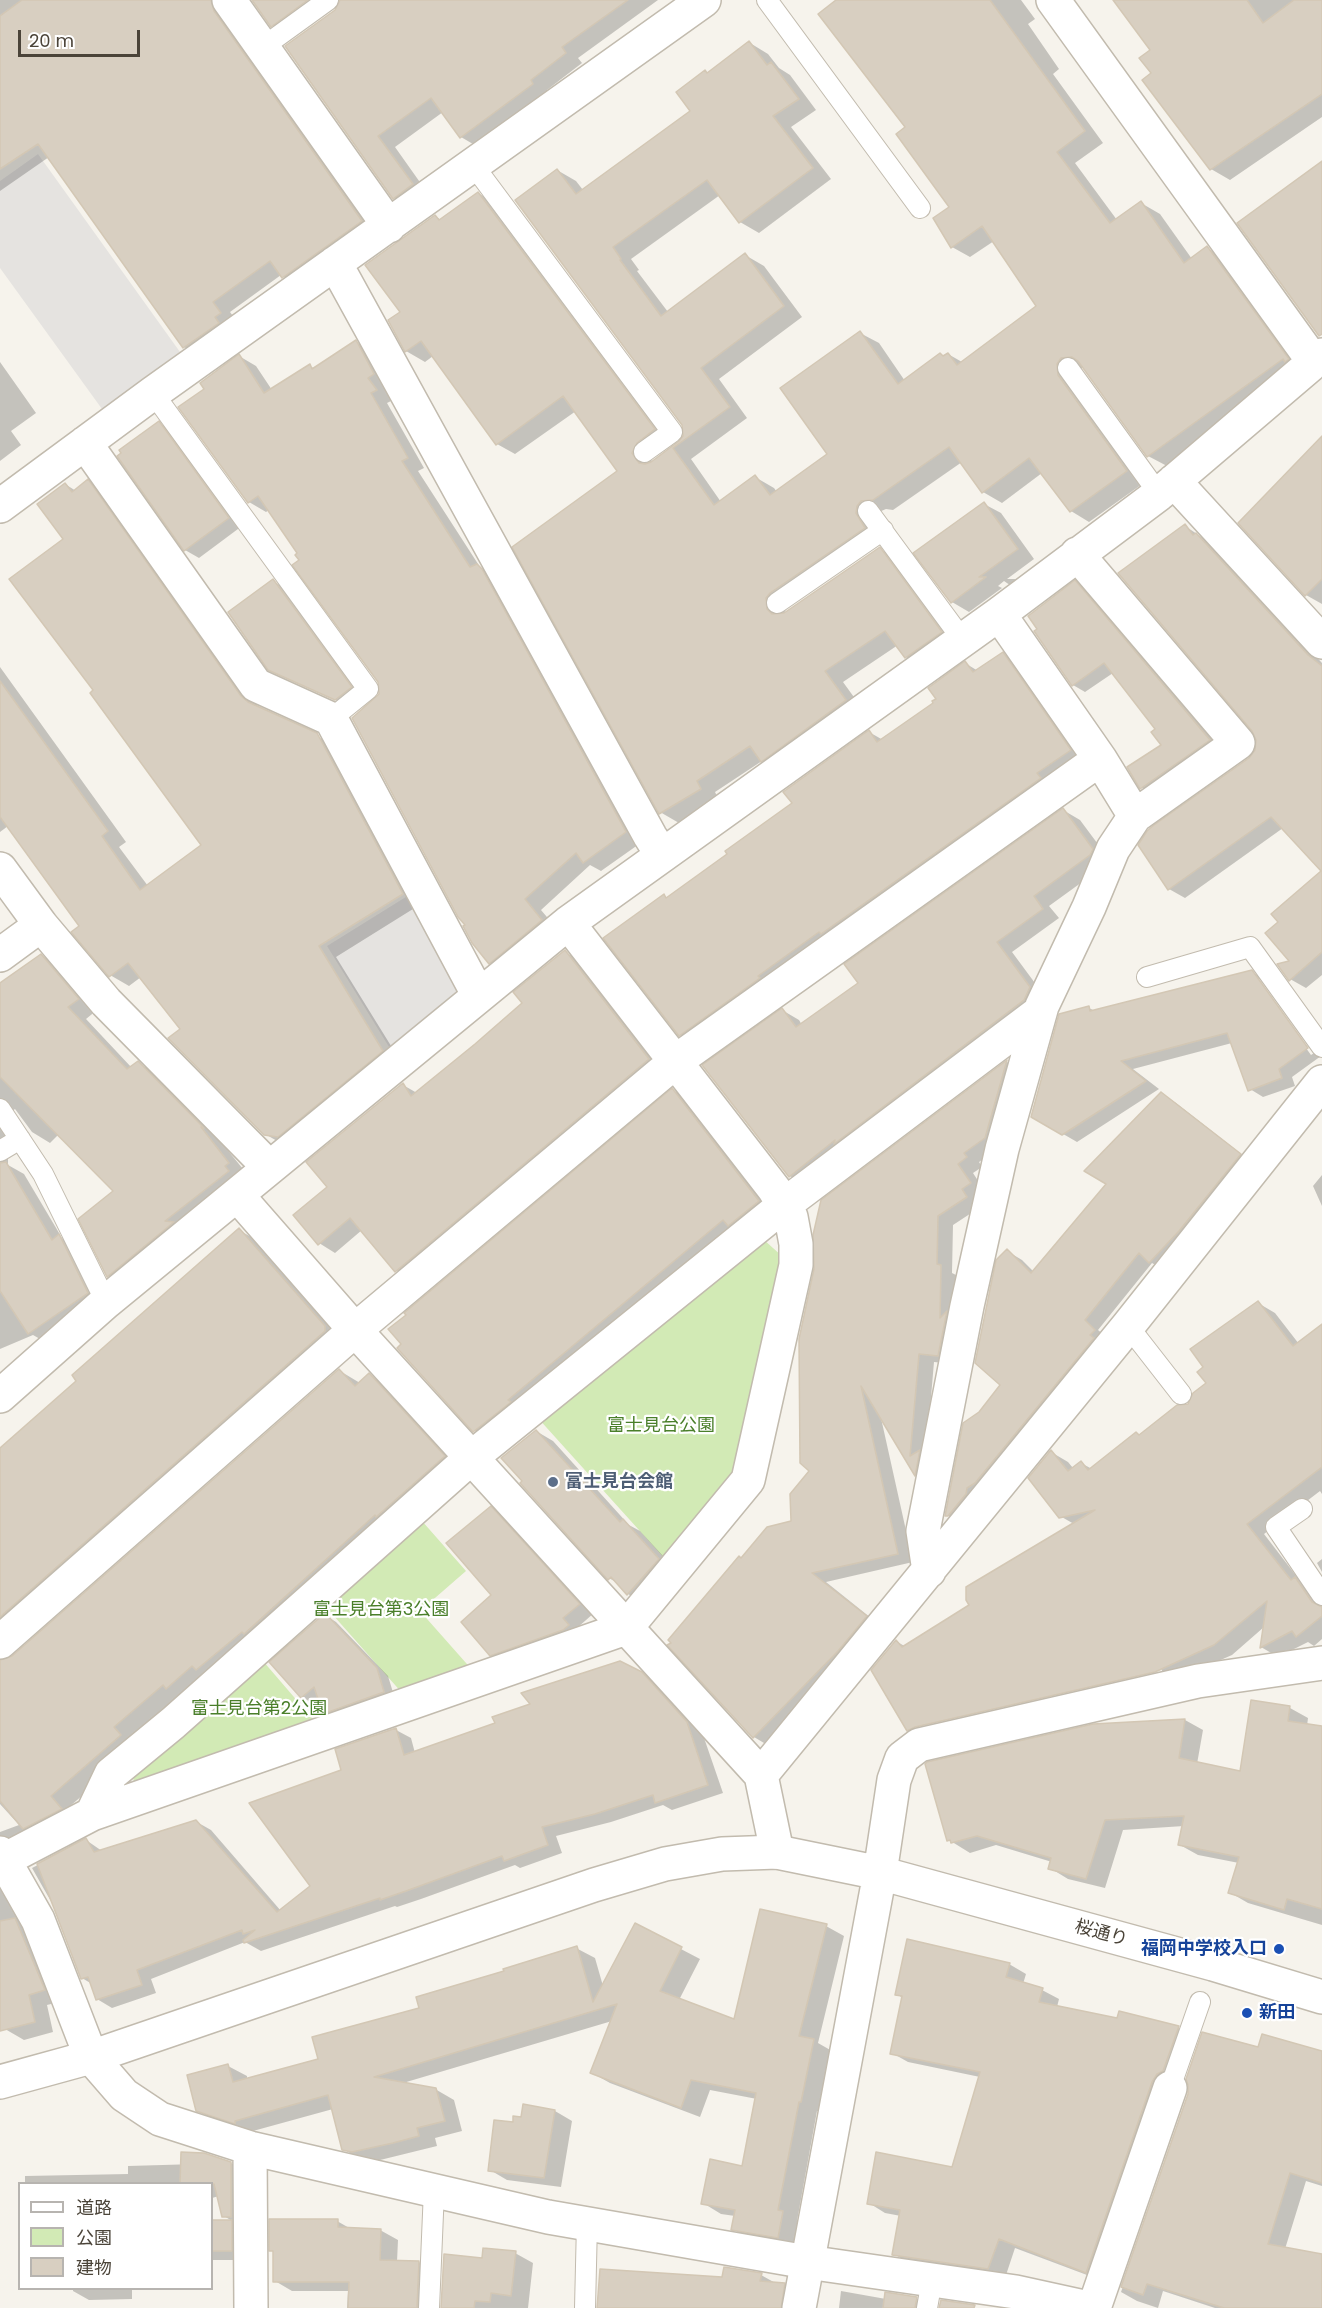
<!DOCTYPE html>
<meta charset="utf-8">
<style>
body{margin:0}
#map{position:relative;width:1322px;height:2308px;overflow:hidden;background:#f6f3ec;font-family:Poppins,"Noto Sans JP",sans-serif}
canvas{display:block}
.legend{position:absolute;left:18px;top:2182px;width:195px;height:108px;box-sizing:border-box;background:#fff;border:2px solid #b7b4b0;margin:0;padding:8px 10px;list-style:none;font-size:18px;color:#4b4439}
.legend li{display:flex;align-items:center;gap:12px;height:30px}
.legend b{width:30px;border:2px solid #b7b4b0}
.scale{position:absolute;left:18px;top:30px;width:122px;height:27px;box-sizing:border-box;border:3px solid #4b4439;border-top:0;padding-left:8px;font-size:18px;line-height:21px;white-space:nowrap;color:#4b4439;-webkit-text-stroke:4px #fff;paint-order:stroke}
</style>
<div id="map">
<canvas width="1322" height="2308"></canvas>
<ul class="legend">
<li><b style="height:8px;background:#fff"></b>道路</li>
<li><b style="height:16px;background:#d2eab5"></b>公園</li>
<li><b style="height:16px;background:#d8cfc1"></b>建物</li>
</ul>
<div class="scale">20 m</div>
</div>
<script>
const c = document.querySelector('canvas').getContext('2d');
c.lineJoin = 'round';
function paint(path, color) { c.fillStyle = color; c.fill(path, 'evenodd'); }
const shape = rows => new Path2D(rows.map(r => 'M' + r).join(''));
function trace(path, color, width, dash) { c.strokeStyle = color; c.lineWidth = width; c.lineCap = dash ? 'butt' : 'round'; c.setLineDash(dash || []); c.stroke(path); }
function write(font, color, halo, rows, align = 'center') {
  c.font = font + ' Poppins,"Noto Sans JP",sans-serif'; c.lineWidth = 4.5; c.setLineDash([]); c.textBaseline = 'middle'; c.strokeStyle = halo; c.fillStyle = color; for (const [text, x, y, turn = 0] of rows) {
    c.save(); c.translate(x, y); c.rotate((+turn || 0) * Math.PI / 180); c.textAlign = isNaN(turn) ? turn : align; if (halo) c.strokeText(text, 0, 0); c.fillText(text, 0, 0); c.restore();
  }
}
paint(shape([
 [763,1239,783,1257,738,1471,666,1560,537,1417],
 [422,1521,466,1571,420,1611,474,1672,403,1694,325,1606],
 [263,1661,318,1725,134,1784,133,1774]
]), '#d2eab5');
paint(shape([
 [38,154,180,352,102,409,0,268,0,181],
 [409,895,460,989,389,1047,327,946]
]), '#e5e3e0');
paint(shape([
 [0,0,231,0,379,231,300,286,281,275,230,312,238,323,201,357,184,347,49,157,0,191],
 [254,0,338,0,289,35,272,25],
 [341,0,658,0,578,58,582,63,547,90,550,94,478,147,461,137,443,112,395,147,429,195,411,208,394,198,337,10],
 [838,0,1021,0,1035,19,1028,24,1059,69,1053,74,1103,143,1075,163,1117,220,1141,203,1160,214,1192,259,1207,248,1226,258,1306,370,1167,466,1148,456,1084,368,1081,368,1075,375,1145,482,1089,522,1071,511,1042,473,1002,503,983,492,962,462,893,510,886,509,879,512,874,524,789,604,783,615,880,549,898,560,960,643,925,668,906,657,898,645,843,682,864,711,781,771,762,761,715,792,719,800,679,823,660,812,619,471,576,411,515,454,497,444,433,356,425,362,406,351,402,313,435,216,441,220,478,193,497,204,673,440,655,453,650,464,685,437,683,425,557,170,576,181,583,190,692,111,708,74,750,43,768,54,779,68,790,75,816,110,791,127,831,179,759,233,740,222,720,195,631,259,639,270,637,271,668,312,745,255,764,266,802,317,719,379,747,418,691,459,721,502,755,477,774,488,777,492,829,454,860,333,879,343,905,381,940,354,945,357,948,354,962,362,1038,306,994,241,970,257,952,247,951,207],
 [1115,0,1322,0,1322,117,1230,180,1211,169,1153,74,1152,50],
 [356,342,373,352,390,384,384,388,393,400,387,403,424,468,418,471,480,567,494,575,642,842,601,871,590,865,541,910,558,930,507,972,490,962,467,925,380,695,379,681,269,510,266,512,249,502,206,389,239,356,256,366,272,390,310,366,315,369],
 [0,362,36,413,11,431,21,445,0,461],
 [159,423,173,431,242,526,199,558,185,550,123,454],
 [1322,438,1322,604,1306,595,1240,523],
 [88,481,107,492,259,708,336,746,421,904,336,957,401,1062,284,1145,265,1134,141,977,129,986,110,975,81,926,8,826,0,832,0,667,126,842,119,847,148,886,203,845,95,690,66,539,65,484,76,491],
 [984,504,1001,513,1034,559,1007,579,1016,579,1032,588,1023,594,1004,581,998,586,1002,588,969,612,952,602],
 [1185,526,1212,544,1322,663,1322,870,1283,828,1185,898,1169,889,1257,750,1258,739],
 [273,581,285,588,363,694,348,706,282,676],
 [1075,582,1087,589,1222,747,1154,795,1142,788,1129,767,1164,746,1157,729,1113,673,1085,692,1073,685],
 [1003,654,1019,663,1086,760,697,1044,680,1035,664,896,668,898,794,804,869,732,883,740,935,703,965,663,978,671],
 [1063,810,1080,820,1109,859,1107,864,1049,906,1059,918,1012,952,1046,998,806,1186,790,1176,782,1010,799,1020,802,1025,860,984],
 [1322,872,1322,975,1306,988,1290,979,1292,962],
 [565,952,581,961,664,1068,412,1280,396,1270,362,1230,335,1253,319,1243,329,1187,403,1085,417,1093,524,1003],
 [41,955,60,966,97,1010,86,1019,132,1068,138,1063,157,1074,217,1137,247,1174,127,1287,108,1276,115,1191,58,1135,50,1143,32,1132,15,1109,8,1114,8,1165,24,1174,62,1238,78,1247,106,1304,47,1343,33,1335,0,1349,0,985],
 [1252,972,1266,980,1321,1056,1292,1077,1295,1086,1263,1097,1250,1089,1232,1043,1133,1069,1159,1089,1077,1142,1032,1116,1089,1008,1095,1011],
 [1256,979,1260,979,1314,1053,1311,1055],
 [1008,1062,1023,1071,1001,1147,979,1162,982,1167,973,1173,986,1193,982,1206,953,1225,952,1273,956,1275,954,1364,934,1362,926,1456,931,1483,916,1474,881,1418,913,1562,826,1582,881,1626,769,1746,754,1737,742,1559,793,1522,811,1471,816,1269,823,1201],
 [673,1090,690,1100,775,1211,491,1440,474,1430],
 [1162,1094,1176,1103,1254,1164,1164,1270,1152,1263,1098,1330,1109,1339,961,1524,947,1515,980,1414,1002,1385,1007,1251,1022,1260,1034,1272,1108,1184],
 [1322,1175,1322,1206,1313,1186],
 [239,1230,258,1241,343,1338,0,1648,2,1662,13,1657,340,1371,360,1383,369,1375,388,1386,462,1467,69,1807,79,1820,0,1862,0,1832,19,1825,0,1804,0,1450,78,1381],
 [1258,1303,1275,1313,1299,1344,1322,1326,1322,1494,1320,1491,1264,1534,1301,1582,1313,1589,1322,1602,1322,1639,1314,1646,1308,1642,1278,1657,1261,1647,1264,1627,1232,1655,1173,1681,926,1740,908,1729,896,1641,906,1647,971,1605,1074,1524,1060,1516,1051,1452,1068,1462,1073,1468,1081,1463,1092,1469,1136,1433,1141,1436,1189,1405,1208,1383],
 [1162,1669,1162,1672,915,1728,915,1725],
 [536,1431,553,1441,629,1525,640,1531,675,1569,644,1603,628,1594,619,1584,609,1578],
 [491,1508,506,1517,594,1613,577,1628,506,1663,491,1654,493,1595],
 [1322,1559,1322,1572,1317,1563],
 [325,1615,336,1622,388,1676,395,1699,336,1719,324,1713,320,1698,314,1704,302,1697,271,1662],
 [641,1673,657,1683,702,1732,723,1793,672,1810,663,1805,611,1822,556,1836,562,1853,520,1868,515,1865,421,1899,397,1907,395,1906,261,1951,245,1942,151,1979,156,1993,112,2008,97,1999,92,1984,82,1978,57,1912,32,1868,86,1840,102,1851,195,1821,211,1830,281,1911,312,1886,343,1771,396,1730,411,1738,415,1753],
 [1253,1702,1290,1708,1308,1718,1307,1726,1322,1729,1322,1925,1248,1903,1229,1892,1239,1863,1198,1855,1180,1845,1184,1826,1123,1830,1105,1888,1068,1879,1050,1868,1052,1862,996,1845,970,1853,949,1840,1093,1726,1185,1720,1203,1730,1197,1764,1241,1772],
 [0,1866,63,2001,47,2005,53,2032,24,2040,5,2029,0,2029],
 [635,1925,700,1959,679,2000,735,2021,826,1926,844,1936,818,2043,832,2051,820,2112,817,2111,797,2221,801,2223,796,2247,751,2240,733,2229,735,2216,721,2214,703,2203,744,2167,757,2099,710,2090,700,2117,610,2083,592,2073,612,2021,403,2083,435,2089,454,2100,462,2131,435,2138,437,2146,372,2162,362,2160,343,2149,333,2109,253,2131,253,2133,216,2121,197,2110,228,2066,247,2076,247,2080,319,2060,421,2009,506,1972,576,1948,595,1958,603,1986],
 [1009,1964,1026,1974,1023,1984,1042,1990,1059,1999,1057,2007,1119,2020,1178,2028,1195,2037,1103,2281,1015,2248,1005,2278,910,2264,894,2254,901,2216,885,2213,869,2203,953,2169,980,2077,908,2062,892,2053,903,1998,896,1994],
 [1259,2049,1322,2056,1322,2186,1306,2181,1285,2249,1322,2255,1322,2308,1215,2308,1163,2291,1158,2308,1137,2301,1121,2292,1189,2094],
 [555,2111,572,2121,561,2187,507,2180,490,2170,514,2124,522,2119],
 [231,2163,247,2172,248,2260,212,2260,212,2221,232,2221,224,2216,219,2196,212,2198,212,2184,25,2184,25,2176,128,2174,128,2166],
 [337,2221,351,2229,380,2230,398,2240,397,2262,419,2262,436,2272,435,2308,347,2308,348,2291,292,2291,275,2281,274,2252,271,2250],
 [515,2253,533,2263,528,2308,442,2308,483,2260],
 [761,2275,779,2285,775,2308,598,2308,723,2279],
 [73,2288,132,2288,132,2299,89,2300,73,2291],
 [841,2291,886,2299,916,2298,932,2308,839,2308]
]), '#0003');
const building = shape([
 [22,0,211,0,214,11,362,221,282,278,270,261,213,302,221,313,215,317,219,323,183,348,38,144,0,169,0,16,22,0],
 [252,0,308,0,271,27,252,0],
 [340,0,628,0,562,47,566,53,531,80,533,84,460,138,431,98,378,136,413,184,393,199,285,46,335,10,340,0],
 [836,0,990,0,1085,131,1057,152,1110,223,1141,201,1184,263,1207,246,1289,359,1285,362,1283,359,1147,457,1078,361,1072,357,1061,358,1057,364,1058,375,1127,471,1070,512,1029,458,982,493,949,447,873,500,861,501,857,506,856,513,865,528,770,593,766,598,767,609,772,614,784,613,880,547,942,632,905,658,885,631,825,671,846,700,761,762,750,746,697,781,701,789,659,814,512,547,617,471,563,396,496,445,421,341,405,352,388,320,400,312,365,265,435,215,439,220,478,192,655,429,637,443,632,453,639,463,645,464,651,462,679,441,683,436,682,425,515,200,557,169,576,194,690,111,676,92,705,70,707,73,749,41,767,65,771,62,799,99,773,116,813,168,739,223,707,180,613,247,621,259,620,260,661,316,745,253,784,306,701,368,730,407,673,448,714,505,755,475,770,495,827,454,780,388,860,331,898,384,940,353,943,356,948,353,957,365,1036,306,982,226,951,248,933,218,949,207,896,134,905,127,818,14,836,0],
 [1113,0,1247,0,1263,23,1294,0,1322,0,1322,94,1210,170,1142,80,1151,73,1139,58,1150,50,1113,0],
 [1322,161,1322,334,1319,336,1237,223,1322,161],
 [356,340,374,374,368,378,377,390,371,393,408,458,402,461,470,567,477,564,482,569,626,832,583,863,576,853,525,899,542,920,489,964,472,943,463,926,465,925,458,917,352,718,379,694,378,682,292,565,299,560,295,555,297,553,258,496,248,503,178,407,204,389,200,383,239,354,264,393,310,364,312,369,356,340],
 [159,421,229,518,184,551,117,456,121,453,119,450,159,421],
 [1322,436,1322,579,1305,596,1238,523,1322,436],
 [88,479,241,696,248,702,317,733,403,894,319,946,383,1051,278,1137,264,1135,168,1038,180,1029,128,963,109,977,71,932,79,926,0,817,0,681,108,831,102,836,140,890,201,845,90,693,93,690,9,579,63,539,37,504,65,483,72,492,88,479],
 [984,502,1018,549,979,577,986,577,951,603,913,553,984,502],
 [1185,524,1193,535,1196,533,1308,655,1322,666,1322,952,1289,981,1277,964,1289,961,1265,933,1278,922,1271,914,1321,871,1271,817,1168,890,1138,845,1147,831,1154,825,1249,758,1255,750,1256,740,1252,731,1118,573,1185,524],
 [273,579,352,687,335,700,268,670,228,612,273,579],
 [1075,580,1210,740,1140,789,1127,767,1161,745,1151,732,1155,729,1104,663,1072,686,1034,631,1037,629,1028,616,1075,580],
 [1003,652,1071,750,1037,773,1041,778,821,934,819,932,758,976,760,978,679,1036,603,938,664,894,666,898,727,854,725,851,792,803,783,792,869,730,877,742,933,703,932,701,936,699,928,688,965,661,973,672,1003,652],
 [1063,808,1093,849,1090,855,1034,896,1043,909,997,942,1030,987,1024,1000,834,1144,835,1140,789,1177,702,1065,782,1008,796,1027,858,983,844,964,1063,808],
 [565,950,649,1059,395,1272,350,1218,318,1245,293,1215,327,1187,306,1162,403,1083,411,1096,475,1044,522,1003,513,992,565,950],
 [41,954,79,999,68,1007,127,1069,138,1061,204,1128,201,1127,229,1163,225,1166,229,1171,165,1221,174,1222,107,1277,78,1219,113,1191,0,1077,0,983,41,954],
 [1252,970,1308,1048,1279,1069,1282,1078,1248,1091,1227,1033,1121,1061,1146,1081,1062,1135,1031,1117,1059,1014,1089,1006,1090,1011,1252,970],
 [1007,1060,985,1138,964,1153,967,1157,958,1164,971,1183,962,1189,967,1197,938,1216,937,1264,941,1265,940,1318,947,1311,938,1356,919,1354,910,1456,920,1450,915,1476,861,1386,898,1554,812,1573,867,1616,838,1651,753,1738,667,1645,671,1643,668,1640,739,1556,741,1558,767,1527,791,1521,790,1494,809,1471,800,1463,799,1339,814,1269,813,1235,821,1200,1007,1060],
 [672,1088,759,1201,728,1226,723,1220,508,1400,511,1402,473,1432,397,1348,401,1344,388,1329,406,1315,404,1313,672,1088],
 [1161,1092,1241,1154,1179,1231,1149,1263,1139,1253,1085,1320,1095,1330,1090,1335,1094,1338,975,1483,967,1488,966,1494,948,1516,945,1516,963,1423,979,1412,1000,1385,975,1363,996,1260,1007,1249,1031,1273,1106,1184,1084,1171,1161,1092],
 [6,1162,52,1240,59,1234,88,1293,28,1334,0,1291,0,1163,6,1162],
 [239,1228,325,1326,325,1331,0,1617,0,1448,76,1381,72,1375,239,1228],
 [1258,1301,1293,1346,1322,1324,1322,1467,1247,1524,1291,1580,1295,1577,1312,1602,1322,1607,1322,1616,1296,1637,1292,1631,1260,1648,1267,1601,1214,1645,1155,1672,915,1727,907,1731,871,1670,896,1640,902,1647,969,1605,966,1600,966,1587,1095,1510,1059,1518,1028,1478,1051,1450,1068,1471,1081,1461,1088,1470,1136,1432,1139,1435,1177,1405,1188,1404,1193,1393,1206,1383,1197,1372,1203,1367,1190,1349,1258,1301],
 [339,1369,355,1386,369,1373,445,1456,376,1517,375,1515,244,1634,242,1632,196,1670,192,1666,166,1689,163,1685,114,1727,121,1735,51,1796,62,1809,23,1829,0,1801,0,1660,12,1656,339,1369],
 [536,1430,620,1522,623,1519,659,1559,627,1595,611,1577,608,1580,520,1483,522,1481,501,1458,536,1430],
 [491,1506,580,1604,563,1618,569,1625,563,1630,490,1656,461,1622,491,1595,446,1543,491,1506],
 [325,1613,377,1668,384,1692,323,1714,314,1687,301,1698,269,1662,325,1613],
 [620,1661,642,1672,687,1722,708,1785,655,1803,653,1795,595,1814,542,1827,548,1845,504,1861,502,1856,406,1891,380,1900,380,1898,244,1943,243,1940,255,1930,243,1934,242,1930,137,1970,142,1985,96,2000,88,1977,81,1979,37,1864,86,1838,94,1852,196,1820,277,1912,310,1886,249,1803,341,1770,335,1749,396,1728,404,1755,495,1723,492,1717,530,1704,521,1693,620,1661],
 [1251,1700,1290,1706,1288,1721,1322,1726,1322,1909,1287,1899,1284,1910,1228,1893,1239,1857,1178,1845,1184,1816,1105,1820,1086,1879,1048,1869,1051,1858,977,1836,951,1843,950,1840,947,1841,925,1764,927,1762,1093,1724,1185,1719,1179,1758,1240,1771,1251,1700],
 [760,1909,827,1924,799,2036,814,2039,801,2102,799,2102,778,2210,783,2211,778,2238,731,2230,735,2210,701,2204,710,2159,742,2166,756,2093,691,2080,681,2108,590,2073,617,2004,374,2077,436,2088,445,2121,417,2128,419,2136,393,2143,352,2152,342,2150,328,2095,235,2121,235,2124,196,2111,187,2075,228,2064,233,2082,318,2059,312,2037,419,2008,416,1997,504,1971,503,1969,577,1946,593,2002,635,1923,682,1947,660,1991,734,2019,760,1909],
 [15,1918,45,1990,29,1995,35,2022,0,2031,0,1921,15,1918],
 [907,1939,1010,1963,1006,1977,1043,1988,1039,2002,1117,2018,1119,2011,1179,2026,1163,2071,1157,2074,1152,2082,1086,2273,999,2239,988,2269,892,2255,900,2210,867,2204,876,2152,952,2167,980,2072,890,2054,902,1996,895,1995,907,1939],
 [1202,2032,1258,2047,1262,2034,1322,2051,1322,2183,1290,2173,1268,2244,1322,2254,1322,2308,1224,2308,1147,2284,1143,2295,1121,2287,1188,2094,1188,2085,1186,2079,1202,2032],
 [523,2104,555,2110,544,2178,488,2171,494,2120,513,2122,513,2116,521,2117,523,2104],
 [181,2152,204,2153,231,2162,231,2217,222,2217,214,2184,180,2184,181,2152],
 [269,2219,338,2219,338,2227,381,2229,380,2260,419,2261,417,2308,348,2308,349,2282,273,2282,273,2251,269,2251,269,2219],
 [212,2220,232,2220,232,2251,212,2251,212,2220],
 [483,2248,516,2251,511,2296,491,2293,490,2302,475,2301,474,2308,441,2308,444,2254,482,2258,483,2248],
 [724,2267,762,2273,760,2281,785,2283,781,2308,597,2308,600,2269,722,2277,724,2267],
 [885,2292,917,2297,915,2308,883,2308,885,2292],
 [941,2300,975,2305,974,2308,939,2308,941,2300]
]);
paint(building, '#d8cfc1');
trace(building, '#d3c7b4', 1.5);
const service = shape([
 [767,0,920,208],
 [263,47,328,0],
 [474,166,672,432,644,452],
 [1068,368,1159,494],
 [153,393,368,689,331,719],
 [868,511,962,639],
 [777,603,883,530],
 [1147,977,1250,947,1322,1047],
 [0,1109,43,1174,106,1302],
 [0,1151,20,1139],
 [1128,1326,1181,1394],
 [1302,1509,1276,1527,1322,1595],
 [1170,2088,1200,2002],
 [429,2308,434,2190],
 [585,2308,587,2223],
 [927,2308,932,2280]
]);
const minor = shape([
 [229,0,389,226],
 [1053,0,1314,362],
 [335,263,650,836,662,855],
 [85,443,256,685,331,719,479,996],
 [1174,481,1322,642],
 [0,506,153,393,704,0],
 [1077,554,1238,743,1135,816],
 [0,869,41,925,106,1002,269,1167],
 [0,955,41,925],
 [237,1195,355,1330,761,1775,777,1852],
 [0,1396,106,1302,568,923,999,614,1159,494,1322,355],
 [929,1571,923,1531,967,1306,1002,1149,1042,1006,1089,907,1113,849,1135,816,1100,759,999,614],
 [0,1642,355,1330,676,1061,1100,759],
 [761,1775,1128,1326,1322,1082],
 [92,1814,111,1774,173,1723,472,1457,784,1205,1040,1012],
 [0,1853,38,1920,91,2057,124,2095,160,2119,250,2148,548,2217,807,2262,1016,2292,1089,2308],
 [4,1860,92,1814,626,1628,748,1480,796,1265,796,1244,791,1217,774,1189,568,923],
 [250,2148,251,2308],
 [1094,2308,1170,2088]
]);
const tertiary = shape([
 [0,2082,91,2057,594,1885,665,1864,722,1854,777,1852,880,1873,1213,1964,1322,1997],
 [799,2308,880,1873,894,1780,902,1758,919,1745,1198,1681,1322,1663]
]);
trace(service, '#c2bbae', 22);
trace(minor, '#c2bbae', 36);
trace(tertiary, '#c2bbae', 36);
trace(service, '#fff', 20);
trace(minor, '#fff', 33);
trace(tertiary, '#fff', 33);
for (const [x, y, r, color] of [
 [553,1482,6,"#5c6f8a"],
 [1279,1949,6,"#1a4fb4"],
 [1247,2013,6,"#1a4fb4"]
]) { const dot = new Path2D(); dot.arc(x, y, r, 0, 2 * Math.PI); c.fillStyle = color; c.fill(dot); trace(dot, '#fff', 2); }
write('18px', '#4a7f2a', '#fff', [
 ["富士見台公園",661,1426],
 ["富士見台第3公園",381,1610],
 ["富士見台第2公園",259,1709]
]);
write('bold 18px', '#4e5e75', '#fff', [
 ["富士見台会館",565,1482]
], 'left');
write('18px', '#4b4439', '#fff', [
 ["桜通り",1101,1934,15]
]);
write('bold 18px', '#164399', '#fff', [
 ["福岡中学校入口",1267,1949],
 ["新田",1259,2013,"left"]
], 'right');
</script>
